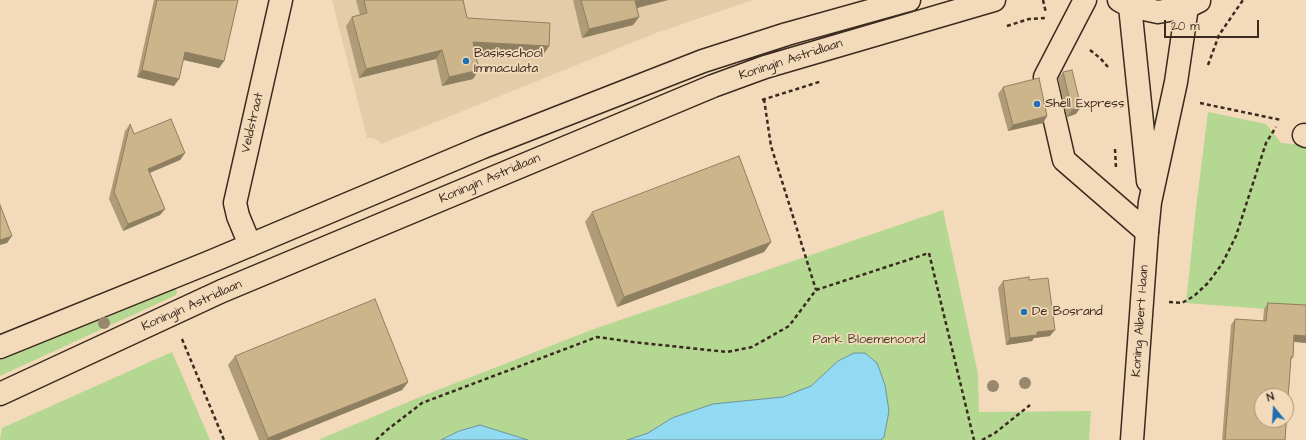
<!DOCTYPE html>
<style>
body{margin:0}
#map{position:relative;width:1306px;height:440px;overflow:hidden;background:#f2daba;font-family:"Architects Daughter",sans-serif}
canvas{display:block}
.north{position:absolute;left:1254px;top:388px;width:40px;height:40px;box-sizing:border-box;background:#f2daba;border:1px solid #a9947c;border-radius:50%;rotate:342deg;font-size:11px;font-weight:700;line-height:16px;text-align:center;color:#3b2a1e}
.north::after{content:'';display:block;margin:auto;width:14px;height:18px;background:#1f6fb2;clip-path:polygon(50% 0,100% 100%,50% 72%,0 100%)}
.scale{position:absolute;left:1164px;top:20px;width:95px;height:18px;box-sizing:border-box;border:2px solid #3b2a1e;border-top:0;padding-left:5px;font-size:12px;line-height:14px;white-space:nowrap;color:#3b2a1e;-webkit-text-stroke:3px #f2daba;paint-order:stroke}
</style>
<div id="map">
<canvas width="1306" height="440"></canvas>
<div class="north">N</div>
<div class="scale">20 m</div>
</div>
<script>
const c = document.querySelector('canvas').getContext('2d');
c.lineJoin = 'round';
function paint(path, color) { c.fillStyle = color; c.fill(path, 'evenodd'); }
const shape = rows => new Path2D(rows.map(r => 'M' + r).join(''));
function trace(path, color, width, dash) { c.strokeStyle = color; c.lineWidth = width; c.lineCap = dash ? 'butt' : 'round'; c.setLineDash(dash || []); c.stroke(path); }
function write(font, color, halo, rows, align = 'center') {
  c.font = font + ' "Architects Daughter",sans-serif'; c.lineWidth = 3.5; c.setLineDash([]); c.textBaseline = 'middle'; c.strokeStyle = halo; c.fillStyle = color; for (const [text, x, y, turn = 0] of rows) {
    c.save(); c.translate(x, y); c.rotate((+turn || 0) * Math.PI / 180); c.textAlign = isNaN(turn) ? turn : align; if (halo) c.strokeText(text, 0, 0); c.fillText(text, 0, 0); c.restore();
  }
}
paint(shape([
 [332,0,753,0,656,33,381,144,378,140,372,138,367,138]
]), '#e4cca9');
paint(shape([
 [1208,112,1266,124,1281,143,1306,145,1306,312,1186,303,1196,208],
 [943,210,978,374,979,412,1091,411,1089,440,318,440,420,397,594,329],
 [172,289,176,289,177,292,176,295,0,376,0,360],
 [172,352,210,440,0,440,2,428]
]), '#b4d791');
const water = shape([
 [854,353,865,353,877,363,885,385,889,411,884,437,881,440,627,440,648,433,672,418,713,404,783,397,811,386,838,361,854,353],
 [480,425,528,440,441,440,459,431,480,425]
]);
paint(water, '#91daf2');
trace(water, '#6f949d', 1);
const minor = shape([
 [1085,0,1045,77,1064,160,1147,232],
 [1304,135,1306,136],
 [250,245,238,216,235,203,281,0]
]);
const major = shape([
 [1119,0,1130,6,1158,12,1187,7,1199,1],
 [1130,6,1148,181],
 [0,347,210,262,483,147,703,61,787,34,909,0],
 [0,394,222,291,713,86,765,67,994,0],
 [1132,440,1147,232,1150,202,1176,82,1187,7]
]);
trace(minor, '#3b2a1e', 25);
trace(major, '#3b2a1e', 25);
trace(shape([
 [1043,0,1046,13],
 [1007,26,1029,19,1045,18],
 [1090,50,1100,58,1108,67],
 [1208,65,1219,35,1243,0],
 [764,99,771,146,816,290],
 [762,100,822,81],
 [1200,103,1281,120],
 [1115,149,1116,168],
 [1169,302,1182,303,1194,296,1208,283,1222,264,1236,236,1266,143,1276,127],
 [182,339,224,440],
 [376,440,387,430,422,403,597,337,633,342,727,352,752,347,789,326,816,290,929,253,974,440],
 [982,440,995,433,1030,405]
]), '#3b2a1e', 2.5, [4, 3]);
trace(minor, '#f2daba', 22);
trace(major, '#f2daba', 22);
c.fillStyle = '#97886e';
for (const [x, y] of [
 [104,323],
 [1025,383],
 [993,386]
]) { c.beginPath(); c.arc(x, y, 6, 0, 2 * Math.PI); c.fill(); }
paint(shape([
 [154,0,238,0,224,61,219,68,183,60,179,79,174,86,137,77],
 [356,0,463,0,467,18,549,46,543,55,475,51,473,79,442,86,436,59,359,78,346,26,352,17,360,15],
 [573,0,668,0,637,8,639,17,633,25,582,38],
 [1063,72,1076,114,1067,117,1058,79],
 [1003,87,1047,116,1043,123,1008,131,998,94],
 [130,124,134,134,185,153,180,160,150,173,165,209,160,215,123,231,109,199,125,131],
 [592,212,771,242,764,252,617,307,585,222],
 [1029,280,1050,336,1034,338,1032,341,1006,345,998,288,1003,281],
 [1268,303,1306,305,1306,343,1294,342,1293,357,1291,360,1285,440,1222,440,1231,325,1235,319,1263,321,1264,309],
 [235,356,408,382,402,390,279,440,259,440,228,365]
]), '#af9c77');
paint(shape([
 [640,0,668,0,629,10,635,1],
 [639,17,633,25,582,38,589,29],
 [473,42,549,46,543,55,467,51],
 [442,50,436,59,359,78,366,69],
 [185,52,224,61,219,68,180,59],
 [142,70,179,79,174,86,137,77],
 [479,70,473,79,442,86,449,77],
 [1081,107,1076,114,1067,117,1072,110],
 [1047,116,1043,123,1008,131,1013,125],
 [185,153,180,160,144,175,148,169],
 [165,209,160,215,123,231,128,224],
 [12,236,7,243,0,245,0,240],
 [771,242,764,252,617,307,624,297],
 [1055,330,1050,336,1034,338,1032,341,1006,345,1010,338,1037,332],
 [1294,335,1306,336,1306,343,1290,341],
 [408,382,402,390,279,440,267,440,268,438]
]), '#8f7f61');
const building = shape([
 [157,0,238,0,224,61,185,52,179,79,142,70,157,0],
 [364,0,463,0,467,18,550,23,549,46,473,42,479,70,449,77,442,50,366,69,352,17,367,13,364,0],
 [581,0,640,0,635,1,639,17,589,29,581,0],
 [1072,70,1081,107,1072,110,1063,72,1072,70],
 [1039,78,1047,116,1013,125,1003,87,1039,78],
 [171,119,185,153,148,169,165,209,128,224,114,192,130,124,134,134,171,119],
 [739,156,771,242,624,297,592,212,739,156],
 [0,205,12,236,0,240,0,205],
 [1029,277,1029,280,1048,278,1055,330,1037,332,1037,335,1010,338,1003,281,1029,277],
 [375,299,408,382,268,438,235,356,375,299],
 [1268,303,1306,305,1306,336,1294,335,1293,357,1291,357,1285,440,1225,440,1235,319,1266,321,1268,303],
 [1262,396,1286,396,1286,420,1262,420,1262,396]
]);
paint(building, '#ccb58a');
trace(building, '#8f7f61', 1);
for (const [x, y, r, color] of [
 [466,61,4,"#1f6fb2"],
 [1037,104,4,"#1f6fb2"],
 [1024,312,4,"#1f6fb2"]
]) { const dot = new Path2D(); dot.arc(x, y, r, 0, 2 * Math.PI); c.fillStyle = color; c.fill(dot); trace(dot, '#f2daba', 1.5); }
write('13px', '#3b2a1e', '#f2daba', [
 ["Basisschool",474,54],
 ["Immaculata",474,69],
 ["Shell Express",1045,104],
 ["De Bosrand",1032,312]
], 'left');
write('13px', '#3b2a1e', '#f2daba', [
 ["Koningin Astridlaan",791,60,-18],
 ["Veldstraat",253,123,-77],
 ["Koningin Astridlaan",490,179,-23],
 ["Koningin Astridlaan",192,306,-24],
 ["Koning Albert I-laan",1141,321,-86]
]);
write('13px', '#4d442f', '#f2daba', [
 ["Park Bloemenoord",869,340]
]);
</script>
